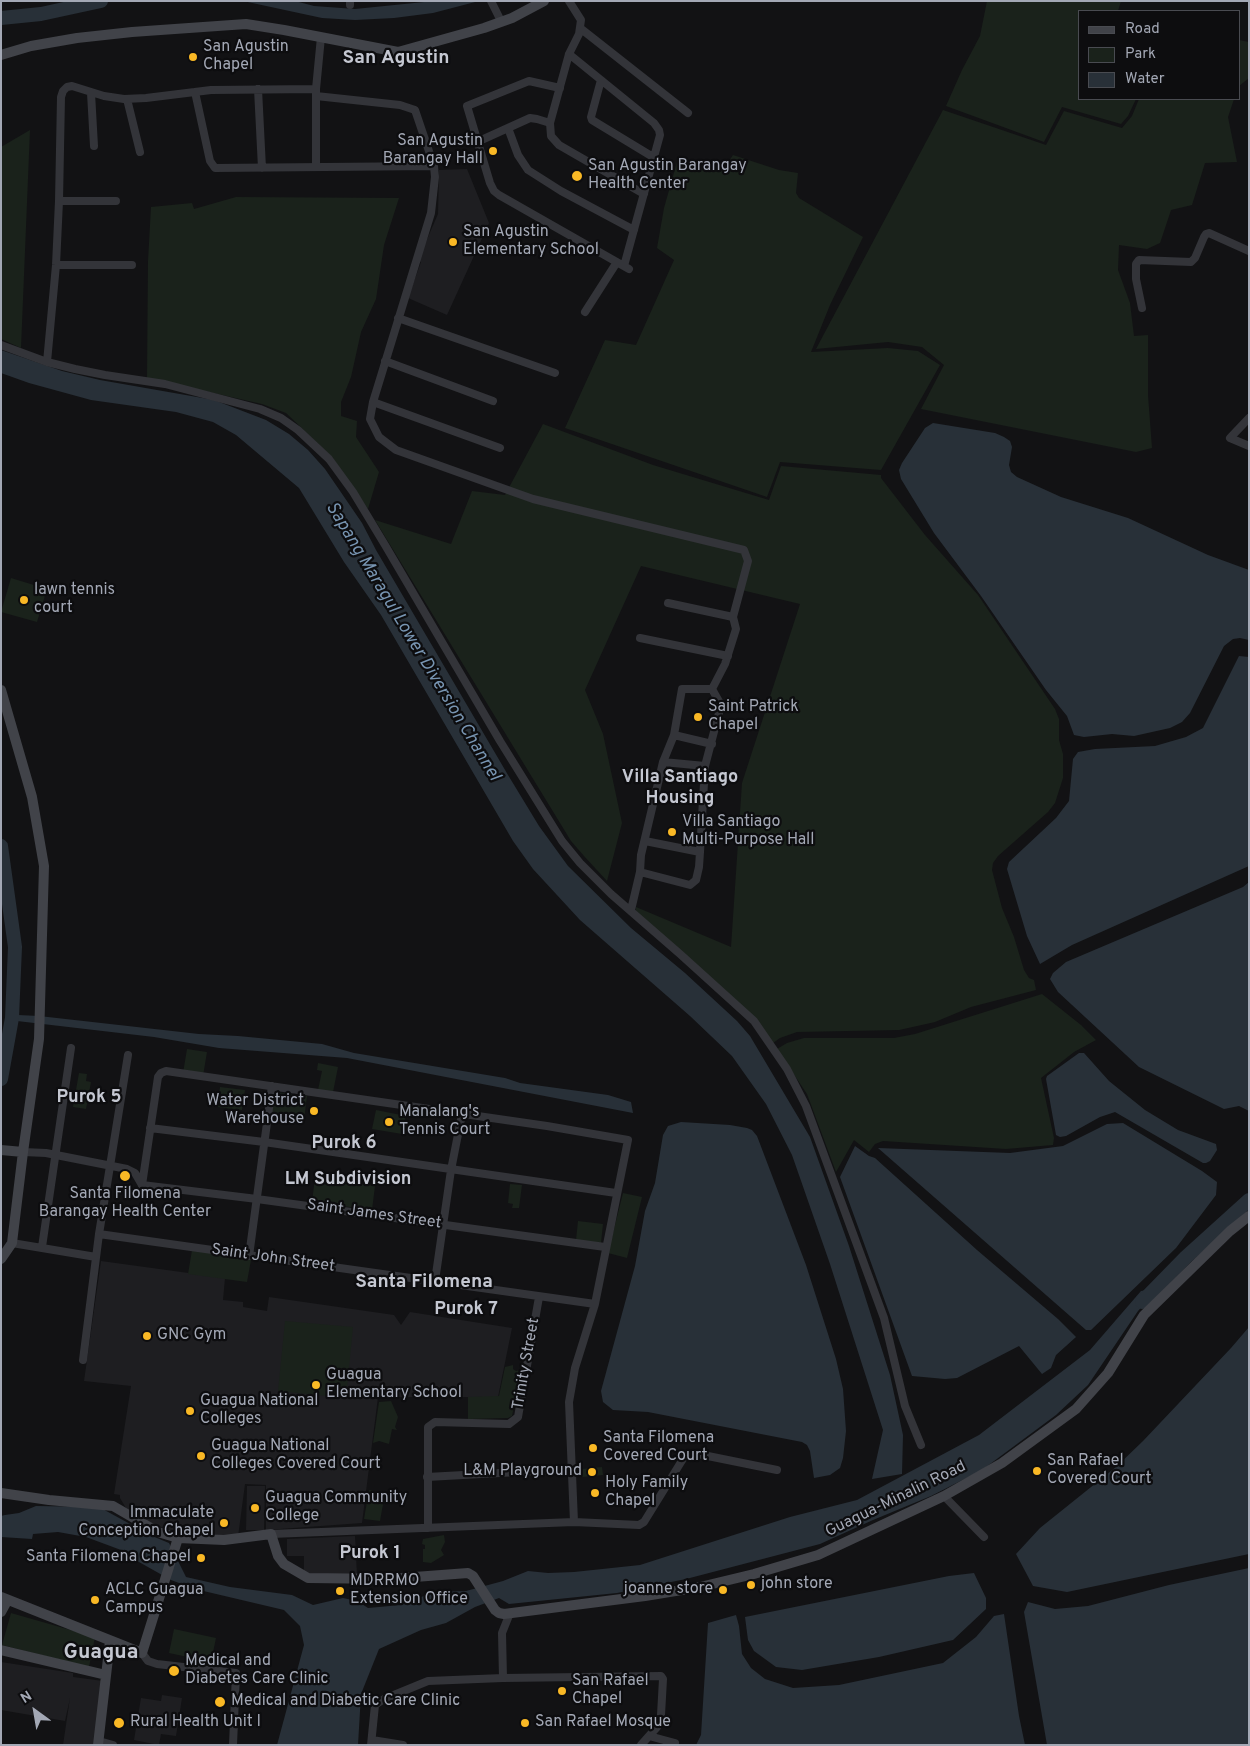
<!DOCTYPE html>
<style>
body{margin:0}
#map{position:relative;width:1250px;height:1746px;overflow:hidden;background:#121214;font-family:Overpass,sans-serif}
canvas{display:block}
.frame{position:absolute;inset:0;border:2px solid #a3a8b5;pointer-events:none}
.legend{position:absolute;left:1078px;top:10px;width:162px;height:90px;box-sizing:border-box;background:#0d0d0f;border:1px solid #494b51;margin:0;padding:6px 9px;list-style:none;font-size:15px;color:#a3a8b5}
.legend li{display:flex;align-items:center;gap:10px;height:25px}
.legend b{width:25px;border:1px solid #494b51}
.north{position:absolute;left:10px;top:1686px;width:50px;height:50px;-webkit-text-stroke:4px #0d0d0f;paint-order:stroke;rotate:328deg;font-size:14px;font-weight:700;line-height:20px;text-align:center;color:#a3a8b5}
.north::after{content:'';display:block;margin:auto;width:18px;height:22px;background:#a3a8b5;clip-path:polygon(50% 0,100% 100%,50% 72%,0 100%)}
</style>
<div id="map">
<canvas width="1250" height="1746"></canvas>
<div class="frame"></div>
<ul class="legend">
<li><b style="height:6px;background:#414349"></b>Road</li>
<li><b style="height:14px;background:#1a221b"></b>Park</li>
<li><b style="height:14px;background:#283038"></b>Water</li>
</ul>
<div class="north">N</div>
</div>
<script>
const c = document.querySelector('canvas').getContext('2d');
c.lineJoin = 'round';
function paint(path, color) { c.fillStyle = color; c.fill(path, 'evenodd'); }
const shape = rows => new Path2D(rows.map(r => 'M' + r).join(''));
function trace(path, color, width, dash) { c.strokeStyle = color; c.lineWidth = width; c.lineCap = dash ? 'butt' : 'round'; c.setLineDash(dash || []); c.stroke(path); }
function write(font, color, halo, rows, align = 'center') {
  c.font = font + ' Overpass,sans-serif'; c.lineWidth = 4.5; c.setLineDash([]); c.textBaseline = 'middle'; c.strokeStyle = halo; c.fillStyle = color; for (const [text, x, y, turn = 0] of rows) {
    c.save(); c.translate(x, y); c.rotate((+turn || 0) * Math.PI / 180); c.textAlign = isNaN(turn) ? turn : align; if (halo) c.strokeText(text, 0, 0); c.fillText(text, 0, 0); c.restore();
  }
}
paint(shape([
 [467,169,489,223,447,315,408,298,421,262,418,260,438,214,439,170],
 [101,1261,225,1278,223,1300,243,1302,243,1307,267,1311,269,1297,394,1315,401,1325,410,1312,512,1328,498,1397,378,1397,362,1523,266,1530,266,1485,245,1484,238,1537,169,1530,155,1525,126,1508,120,1498,120,1495,114,1494,131,1386,84,1381],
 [247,1486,265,1486,264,1530,246,1530],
 [355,1536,357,1575,304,1574,304,1556,287,1556,287,1539],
 [1,1662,73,1673,73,1677,103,1681,95,1745,63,1745,70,1698,65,1721,1,1710],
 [162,1695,182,1698,176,1736,161,1734,159,1745,134,1740,141,1698,161,1701]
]), '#1e1e21');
paint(shape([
 [987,1,1121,1,1118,11,1079,11,1079,99,1136,99,1128,116,1121,124,1062,107,1044,142,946,106,962,70,980,36],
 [1239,40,1249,42,1249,78,1239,86],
 [1139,99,1234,99,1228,117,1237,162,1205,163,1192,205,1171,210,1160,243,1147,249,1119,245,1118,270,1130,303,1134,336,1148,335,1148,395,1152,448,1136,452,921,409,944,365,922,347,888,342,816,349,943,110,1046,145,1064,111,1122,128,1132,116],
 [30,130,21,348,1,339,1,147],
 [733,155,779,170,798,173,796,193,799,198,863,237,830,305,811,352,888,348,918,351,940,365,881,470,780,462,767,497,565,428,605,340,636,345,674,260,657,248,664,208,677,162,725,167],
 [236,197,399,198,384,245,376,299,361,332,351,377,341,402,341,416,357,421,356,437,379,472,368,509,332,457,286,413,262,404,147,378,148,261,151,207,192,203,194,209],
 [543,424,653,465,769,500,781,466,881,475,881,478,925,535,978,595,1055,709,1059,719,1059,740,1063,754,1063,778,1055,803,1048,812,998,856,993,863,992,870,1002,908,1014,937,1024,970,1029,978,1034,980,1036,990,971,1007,935,1022,899,1030,797,1032,780,1038,773,1043,636,913,636,907,731,947,742,783,800,604,641,566,585,690,603,734,622,823,607,881,584,856,571,841,375,520,451,544,472,491,505,495],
 [11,578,47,589,37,622,1,612],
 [1042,994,1081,1025,1096,1040,1074,1052,1041,1078,1054,1138,1053,1145,1006,1149,883,1141,875,1144,869,1152,854,1140,836,1172,807,1094,777,1049,787,1043,804,1038,894,1038,915,1034],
 [187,1049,207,1052,203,1076,183,1073],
 [318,1063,338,1067,333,1092,318,1090,322,1071,317,1070],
 [79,1073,87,1074,86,1081,91,1082,86,1109,73,1107],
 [220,1087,245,1090,242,1110,217,1107],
 [275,1092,307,1096,304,1120,271,1116],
 [376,1110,406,1116,402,1134,372,1129],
 [315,1178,375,1186,372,1210,312,1202],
 [510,1184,522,1185,519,1208,512,1208,513,1204,508,1203],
 [623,1193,642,1197,627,1258,608,1253],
 [578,1221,603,1224,601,1243,576,1240],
 [192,1250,251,1260,247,1282,188,1274],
 [285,1321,353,1327,346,1398,278,1391],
 [513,1365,513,1369,516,1371,520,1370,521,1371,512,1416,508,1418,468,1419,468,1397,499,1396,505,1367],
 [391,1401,398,1417,395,1427,397,1430,392,1429,389,1444,379,1441,373,1443,379,1402],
 [602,1467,603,1475,582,1477,582,1469],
 [369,1490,385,1493,380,1521,364,1519],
 [444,1535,445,1542,441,1550,444,1555,431,1563,423,1562,423,1549,425,1549,425,1545,422,1544,423,1539],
 [11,1613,95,1637,89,1667,2,1645],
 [174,1629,216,1638,211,1662,169,1653]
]), '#1a221b');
paint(shape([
 [243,1,295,1,314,6,355,9,434,1,479,1,433,13,394,18,355,20,322,18],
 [1,350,62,371,100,380,214,400,266,420,289,434,308,450,325,469,362,523,376,550,508,775,539,826,568,866,631,928,685,973,737,1021,750,1036,810,1137,849,1246,890,1375,903,1435,902,1474,872,1479,883,1430,830,1264,792,1155,766,1104,732,1056,690,1016,580,920,533,869,513,841,381,615,344,562,299,488,236,435,213,422,176,412,91,400,29,383,1,373],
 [933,423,995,433,1004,437,1010,441,1012,447,1009,465,1011,472,1017,477,1061,497,1128,518,1208,555,1249,570,1249,640,1240,638,1233,639,1224,646,1190,713,1182,722,1170,728,1134,736,1112,734,1084,737,1074,735,1067,716,1046,690,981,596,934,533,901,479,899,470,902,463,925,428],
 [1239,656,1249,657,1249,866,1072,945,1040,964,1027,936,1007,869,1009,862,1056,818,1069,801,1073,759,1078,752,1095,749,1155,746,1186,737,1203,728],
 [1249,882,1249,1111,1239,1106,1224,1109,1139,1067,1058,992,1050,979,1053,973,1066,962,1243,887],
 [18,1015,39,1016,199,1034,238,1036,322,1044,354,1053,505,1078,520,1083,608,1095,631,1102,633,1113,347,1058,219,1048,154,1037,17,1021,14,1018],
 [1079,1053,1084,1053,1109,1081,1145,1110,1178,1130,1216,1144,1217,1150,1210,1161,1206,1163,1203,1163,1115,1112,1100,1117,1066,1136,1060,1137,1056,1135,1046,1079,1047,1076],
 [681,1122,730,1125,747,1128,752,1130,757,1136,806,1265,836,1359,843,1389,846,1431,843,1458,840,1468,830,1475,814,1478,810,1451,807,1445,802,1442,648,1412,613,1410,603,1402,601,1391,635,1266,645,1211,655,1183,663,1135,668,1126],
 [1123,1123,1202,1171,1217,1182,1216,1195,1176,1248,1091,1330,1086,1330,878,1148,1010,1153,1063,1146,1107,1124],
 [855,1146,869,1156,875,1158,977,1250,1058,1319,1076,1337,1056,1355,1051,1368,1042,1374,1019,1346,957,1378,945,1379,912,1376,840,1177],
 [1159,1288,1138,1311,1088,1385,1056,1415,982,1470,931,1496,873,1520,820,1544,686,1579,617,1593,509,1604,499,1598,475,1607,446,1623,421,1630,379,1649,361,1694,358,1745,277,1745,304,1645,300,1626,284,1610,195,1589,171,1580,123,1553,121,1550,86,1537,58,1532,33,1534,32,1539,1,1537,1,1516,5,1515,19,1513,36,1506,99,1507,152,1536,169,1543,186,1577,230,1587,292,1595,313,1605,343,1598,357,1601,368,1608,401,1605,434,1592,466,1591,503,1581,528,1571,548,1573,574,1572,640,1565,790,1517,857,1500,979,1435,1090,1350,1141,1291],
 [1249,1327,1249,1554,1067,1592,1033,1586,1016,1554,1040,1528,1116,1467,1143,1441,1231,1348],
 [1249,1568,1249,1745,1047,1745,1024,1612,1028,1602,1055,1609,1088,1606,1169,1585],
 [974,1573,986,1598,986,1609,953,1640,879,1657,802,1670,776,1667,754,1651,748,1640,745,1617,949,1576],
 [1004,1614,1019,1716,1025,1745,696,1745,701,1735,708,1623,736,1615,739,1626,742,1654,751,1668,765,1679,793,1688,839,1685,943,1663,976,1637,994,1616]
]), '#283038');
trace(shape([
 [1,18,41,14,101,1],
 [1,846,15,947,12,1018,1,1079],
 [1142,1302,1186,1257,1249,1200]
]), '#283038', 14);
trace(shape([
 [350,1,350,5],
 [491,1,501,21],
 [569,1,581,20,579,34,569,54,550,123,551,136,559,145,644,194],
 [580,28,688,113],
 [569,54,654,123,659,130,660,135,624,266],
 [601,80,591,117,592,120,653,157],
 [560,88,529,81,467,106,490,183,494,191,499,195,629,269],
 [258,89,262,168],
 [195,92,210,161,215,168,434,166],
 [91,93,94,146],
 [316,96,400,105,415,110,434,166,435,177,431,213,373,402,370,419,379,437,396,450,533,499,744,550,748,561,733,617,736,629,725,664,712,689],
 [127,99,140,152],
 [508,128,518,155,528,170,561,191,634,230],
 [477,142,530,118,537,119,550,123],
 [316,167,316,89,321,37],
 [59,201,116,201],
 [56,265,132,265],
 [1142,308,1136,279,1136,264,1139,260,1191,262,1195,258,1204,237,1206,234,1209,233,1249,251],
 [585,312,617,262],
 [398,318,555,373],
 [1,345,47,362,75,369,105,375,165,384,260,409,281,418,298,430,329,459,353,492,385,545,500,741,562,841,580,863,611,894,680,954,754,1021,787,1069,806,1106,884,1318,905,1406,921,1445],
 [385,361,493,401],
 [47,362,56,265,59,201,61,97,63,91,67,87,72,86,104,96,124,99,146,98,211,90,316,89],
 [373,402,500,448],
 [1249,418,1230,438,1249,446],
 [668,603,733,617],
 [640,638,728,656],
 [674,735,712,744],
 [663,762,705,766],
 [700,852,705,766,721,705,712,689],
 [640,872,690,885,696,880,699,867,700,852,645,841],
 [631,910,640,872,641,855,663,762,674,735,682,689,712,689],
 [150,1128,264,1142,616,1193],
 [23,1152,46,1153,127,1169,135,1173,142,1185],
 [142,1185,158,1077,161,1073,166,1071,547,1126,628,1140,595,1304,575,1368,569,1402,574,1522],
 [142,1185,257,1199,605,1247],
 [99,1234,595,1304],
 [12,1243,96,1257],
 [42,1247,71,1048],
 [249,1256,272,1086],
 [435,1281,451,1170,462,1114],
 [83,1360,99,1234,128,1055],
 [427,1477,573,1469],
 [944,1496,984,1537],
 [428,1528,428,1427,435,1422,509,1424,518,1417,539,1297],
 [271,1534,574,1522,639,1525,644,1522,686,1454,698,1454,777,1470],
 [142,1653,148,1661,157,1664,236,1673,233,1745],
 [503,1678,502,1633,510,1613],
 [372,1740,403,1745],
 [99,1741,113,1745],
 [371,1745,375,1705,384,1699,428,1681,503,1678,661,1676,663,1679,661,1715,658,1726,649,1736],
 [641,1745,649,1736,675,1743]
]), '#333439', 8);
trace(shape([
 [1,55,31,46,77,38,132,32,246,24,284,30,398,52,484,28,512,18,544,1],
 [1,690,32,797,44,866,39,1039,23,1152,12,1243,1,1259],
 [1,1150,23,1152],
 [1,1493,49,1500,113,1506,158,1532,178,1538,224,1540,271,1534,278,1556,284,1564,308,1578,388,1579,468,1573,473,1576,495,1610,499,1613,504,1614,645,1596,700,1587,754,1574,818,1555,944,1496,1002,1463,1076,1409,1108,1373,1144,1315,1230,1231,1249,1216],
 [1,1597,142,1653,178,1538],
 [1,1612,7,1601],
 [1,1650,106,1675],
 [98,1745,110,1641]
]), '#414349', 10);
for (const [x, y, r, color] of [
 [193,57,5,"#f9b825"],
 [493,151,5,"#f9b825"],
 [577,176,6,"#f9b825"],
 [453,242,5,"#f9b825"],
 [24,600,5,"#f9b825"],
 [698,717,5,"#f9b825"],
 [672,832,5,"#f9b825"],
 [314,1111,5,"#f9b825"],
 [389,1122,5,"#f9b825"],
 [125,1176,6,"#f9b825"],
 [147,1336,5,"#f9b825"],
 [316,1385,5,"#f9b825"],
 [190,1411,5,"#f9b825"],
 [593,1448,5,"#f9b825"],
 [201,1456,5,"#f9b825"],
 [1037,1471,5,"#f9b825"],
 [592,1472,5,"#f9b825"],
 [595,1493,5,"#f9b825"],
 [255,1508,5,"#f9b825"],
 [224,1523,5,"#f9b825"],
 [201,1558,5,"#f9b825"],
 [751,1585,5,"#f9b825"],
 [723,1590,5,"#f9b825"],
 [340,1591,5,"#f9b825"],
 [95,1600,5,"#f9b825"],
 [174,1671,6,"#f9b825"],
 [562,1691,5,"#f9b825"],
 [220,1702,6,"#f9b825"],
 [119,1723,6,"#f9b825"],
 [525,1723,5,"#f9b825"]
]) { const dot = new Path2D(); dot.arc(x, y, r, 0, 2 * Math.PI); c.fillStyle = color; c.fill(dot); trace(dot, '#0d0d0f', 2); }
write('16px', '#a3a8b5', '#0d0d0f', [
 ["San Agustin",203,48],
 ["Chapel",203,66],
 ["San Agustin",483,142,"right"],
 ["Barangay Hall",483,160,"right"],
 ["San Agustin Barangay",588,167],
 ["Health Center",588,185],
 ["San Agustin",463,233],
 ["Elementary School",463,251],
 ["lawn tennis",34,591],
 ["court",34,609],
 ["Saint Patrick",708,708],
 ["Chapel",708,726],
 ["Villa Santiago",682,823],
 ["Multi-Purpose Hall",682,841],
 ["Water District",304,1102,"right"],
 ["Warehouse",304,1120,"right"],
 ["Manalang's",399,1113],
 ["Tennis Court",399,1131],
 ["Santa Filomena",125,1195,"center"],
 ["Barangay Health Center",125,1213,"center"],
 ["GNC Gym",157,1336],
 ["Guagua",326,1376],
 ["Elementary School",326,1394],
 ["Guagua National",200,1402],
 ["Colleges",200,1420],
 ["Santa Filomena",603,1439],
 ["Covered Court",603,1457],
 ["Guagua National",211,1447],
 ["Colleges Covered Court",211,1465],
 ["San Rafael",1047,1462],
 ["Covered Court",1047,1480],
 ["L&M Playground",582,1472,"right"],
 ["Holy Family",605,1484],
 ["Chapel",605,1502],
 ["Guagua Community",265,1499],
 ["College",265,1517],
 ["Immaculate",214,1514,"right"],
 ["Conception Chapel",214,1532,"right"],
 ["Santa Filomena Chapel",191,1558,"right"],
 ["MDRRMO",350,1582],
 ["Extension Office",350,1600],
 ["john store",761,1585],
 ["joanne store",713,1590,"right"],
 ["ACLC Guagua",105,1591],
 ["Campus",105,1609],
 ["Medical and",185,1662],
 ["Diabetes Care Clinic",185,1680],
 ["San Rafael",572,1682],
 ["Chapel",572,1700],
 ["Medical and Diabetic Care Clinic",231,1702],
 ["Rural Health Unit I",130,1723],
 ["San Rafael Mosque",535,1723]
], 'left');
write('16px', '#a3a8b5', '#0d0d0f', [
 ["Saint James Street",374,1215,8],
 ["Saint John Street",273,1259,8],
 ["Trinity Street",527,1364,-80],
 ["Guagua-Minalin Road",896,1500,-26]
]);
write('italic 18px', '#7895b2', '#0d0d0f', [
 ["Sapang Maragul Lower Diversion Channel",412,642,59]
]);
write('bold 18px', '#c4c7d1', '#0d0d0f', [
 ["Villa Santiago",680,778],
 ["Housing",680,799],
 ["Purok 5",89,1098],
 ["Purok 6",344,1144],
 ["LM Subdivision",348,1180],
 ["Purok 7",466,1310],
 ["Purok 1",370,1554]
]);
write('bold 19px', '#c4c7d1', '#0d0d0f', [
 ["San Agustin",396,59],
 ["Santa Filomena",424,1283]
]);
write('bold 21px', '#c4c7d1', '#0d0d0f', [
 ["Guagua",101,1654]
]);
</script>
